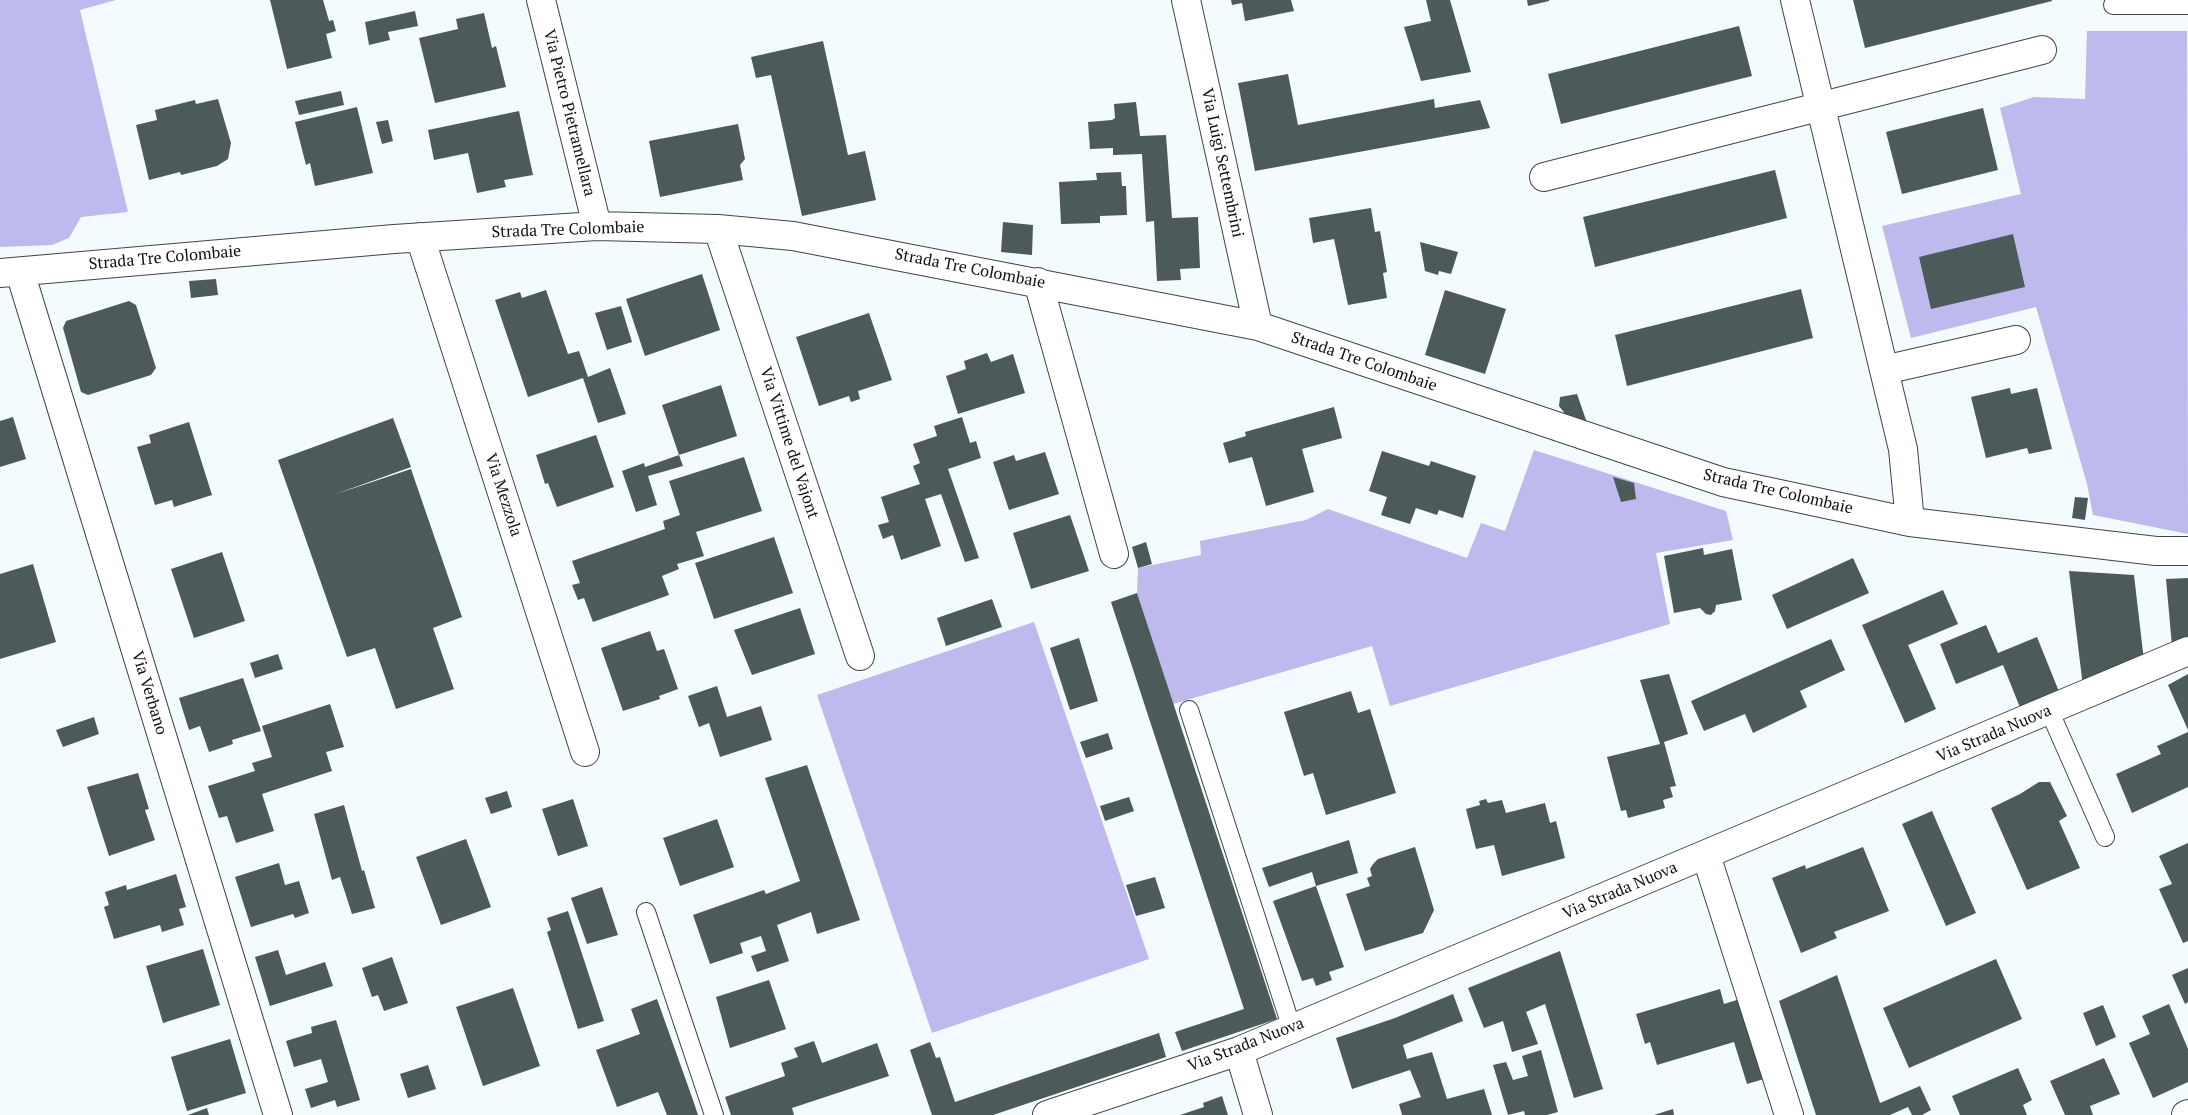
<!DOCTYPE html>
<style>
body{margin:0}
canvas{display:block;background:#f4fbff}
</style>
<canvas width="2188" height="1115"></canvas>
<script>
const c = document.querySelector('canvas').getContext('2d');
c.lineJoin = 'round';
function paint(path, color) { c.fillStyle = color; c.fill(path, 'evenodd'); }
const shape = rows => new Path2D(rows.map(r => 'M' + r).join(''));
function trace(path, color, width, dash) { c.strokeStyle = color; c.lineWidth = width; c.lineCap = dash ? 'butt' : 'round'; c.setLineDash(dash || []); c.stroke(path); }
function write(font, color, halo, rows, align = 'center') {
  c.font = font + ' "PT Serif",serif'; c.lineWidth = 5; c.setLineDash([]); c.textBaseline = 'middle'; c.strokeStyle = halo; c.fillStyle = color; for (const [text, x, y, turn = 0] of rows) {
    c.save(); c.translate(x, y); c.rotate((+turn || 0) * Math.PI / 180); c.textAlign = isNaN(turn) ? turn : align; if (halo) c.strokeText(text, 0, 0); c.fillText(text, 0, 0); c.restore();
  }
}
paint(shape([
 [0,0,116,0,80,10,128,212,81,217,69,238,52,245,0,247],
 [2087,31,2187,31,2188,534,2093,515,2087,484,2036,307,1911,338,1882,226,2021,194,2000,108,2034,97,2085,99],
 [1534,450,1726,511,1733,540,1656,553,1670,624,1390,706,1372,646,1173,704,1137,593,1138,568,1201,555,1200,541,1306,520,1328,509,1467,558,1481,523,1505,531],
 [1034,622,1149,959,932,1033,817,695]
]), '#bebaee');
paint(shape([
 [270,0,323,0,329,21,333,20,336,31,326,34,332,58,287,69],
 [1231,0,1291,0,1294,11,1245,21,1242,3,1232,5],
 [1426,0,1450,0,1471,72,1421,81,1404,27,1431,21],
 [1527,0,1549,0,1549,1,1528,6],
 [1853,0,2052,0,2052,1,1865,48],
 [415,11,418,26,388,32,390,40,369,45,365,22],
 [484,13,492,48,496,46,506,87,435,103,419,38,458,29,456,19],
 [1739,26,1752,76,1561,124,1548,74],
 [823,41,848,155,865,151,876,200,802,216,771,75,756,78,751,57],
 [1288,74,1298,125,1434,99,1435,108,1480,100,1490,128,1255,171,1238,83],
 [341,91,344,105,299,115,295,101],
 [218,99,231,143,228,159,217,166,181,175,180,172,149,180,136,125,157,120,155,110,195,100,196,104],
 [1136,102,1140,136,1166,135,1172,218,1198,217,1200,268,1180,269,1181,280,1157,281,1154,221,1146,222,1142,154,1113,155,1113,148,1090,149,1088,122,1112,120,1115,118,1114,104],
 [357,107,373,173,315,186,310,163,306,165,295,122],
 [1983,108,1998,170,1902,194,1886,132],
 [519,111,533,175,504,180,506,187,477,193,468,153,434,160,428,130],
 [388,120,393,141,382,144,376,122],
 [738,124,745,159,740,165,743,180,660,197,649,141],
 [1775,170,1787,218,1595,267,1583,217],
 [1121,172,1122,186,1126,186,1127,215,1100,216,1100,223,1061,224,1059,182,1097,180,1096,173],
 [1371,208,1375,232,1380,231,1387,272,1383,273,1387,298,1348,305,1334,239,1313,243,1309,218],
 [1003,222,1033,225,1032,255,1001,252],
 [2013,234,2025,287,1931,309,1919,257],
 [1420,242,1458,252,1451,274,1439,271,1438,275,1425,271],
 [702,274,720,330,645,356,626,299],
 [216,279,218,295,191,298,189,281],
 [1801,289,1813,338,1627,386,1615,335],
 [546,290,568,354,579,351,588,377,610,368,626,414,598,423,583,378,528,397,495,300,520,292,522,298],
 [1445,290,1506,309,1485,374,1425,355],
 [129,301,136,305,156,368,151,375,88,395,81,392,63,328,66,321],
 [621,306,632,342,607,350,595,313],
 [869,313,892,380,858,391,860,399,851,402,849,396,819,406,796,337],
 [987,353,991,362,1013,354,1025,393,958,414,946,376,966,369,964,361],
 [721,385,737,436,679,455,683,466,648,476,657,505,636,512,622,471,644,463,645,467,679,455,662,405],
 [2010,388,2011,394,2037,388,2052,449,2029,454,2027,448,1986,458,1971,397],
 [1577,394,1586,420,1589,430,1576,428,1559,406,1560,397],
 [1334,407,1342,438,1302,449,1314,492,1266,506,1252,457,1229,463,1223,443,1246,436,1245,432],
 [13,417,26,459,0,467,0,421],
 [962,417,970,443,976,441,981,458,948,469,979,558,965,562,941,494,925,499,941,546,901,560,893,535,883,539,878,525,889,522,881,497,920,484,913,466,920,463,913,444,937,436,934,426],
 [393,418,411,467,333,495,411,469,462,617,433,628,454,689,396,709,375,648,347,657,278,460],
 [189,422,212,495,174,507,172,500,155,505,137,447,151,443,149,435],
 [596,435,614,487,557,507,548,483,545,484,536,455],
 [1382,451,1429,466,1431,461,1476,476,1463,518,1439,510,1437,515,1416,508,1410,524,1381,515,1387,497,1369,491],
 [1045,452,1059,494,1009,510,993,462,1014,455,1016,461],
 [744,457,762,511,696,532,704,556,677,564,679,569,662,576,669,595,593,622,584,598,578,600,572,585,580,583,572,561,665,529,663,521,680,515,669,481],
 [1613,477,1634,483,1636,499,1621,502],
 [2075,497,2088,498,2085,520,2072,518],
 [1070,515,1089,571,1031,589,1013,533],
 [774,537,793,593,714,619,695,563],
 [1146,542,1152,564,1138,568,1132,547],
 [1703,548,1704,555,1732,549,1742,600,1716,605,1715,611,1711,615,1706,614,1700,608,1674,613,1664,556],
 [222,552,245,621,194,638,171,569],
 [1853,558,1869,593,1787,629,1772,595],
 [33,564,56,642,0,659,0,574],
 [2069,571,2134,575,2144,661,2083,687],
 [2188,578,2188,639,2172,646,2166,579],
 [1943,590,1958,624,1908,645,1936,709,1905,723,1862,625],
 [1137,593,1277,1019,1182,1051,1175,1032,1244,1009,1111,602],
 [992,599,1002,627,946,646,937,618],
 [800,608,815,654,752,675,734,630],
 [1986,625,1998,653,2037,637,2062,699,2023,715,2003,665,1956,684,1940,644],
 [650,631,657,651,664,649,678,689,659,696,660,699,623,711,601,648],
 [1079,638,1098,701,1070,710,1050,648],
 [1831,639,1845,670,1800,691,1807,707,1753,733,1745,714,1704,731,1691,701],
 [278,654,283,669,255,678,250,663],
 [1669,674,1688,734,1664,742,1676,786,1670,787,1673,797,1663,800,1665,808,1628,818,1626,810,1621,811,1607,757,1660,744,1640,680],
 [2188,674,2188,730,2168,685],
 [243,678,261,731,232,740,233,744,209,752,200,726,189,730,179,698],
 [717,686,727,717,761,706,772,740,720,757,709,723,699,727,688,696],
 [1351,691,1358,713,1370,709,1396,793,1326,815,1313,773,1304,776,1284,712],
 [330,704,344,747,326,752,332,771,262,794,274,831,236,843,227,816,219,818,208,786,255,771,252,763,272,757,262,726],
 [94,717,99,734,63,747,56,730],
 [2188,732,2188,787,2132,813,2116,774,2161,754,2157,746],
 [1108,733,1113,749,1086,758,1080,742],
 [807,765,860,920,817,934,811,912,777,925,789,961,757,972,751,956,766,951,761,936,740,943,743,953,710,964,693,915,764,890,766,894,800,881,765,778],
 [138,773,149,809,145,810,155,840,109,856,87,787],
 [2039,782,2050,782,2067,816,2059,821,2080,868,2027,890,1991,808,2020,794],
 [507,791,512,807,491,814,485,798],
 [1129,797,1134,811,1105,821,1100,806],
 [573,799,588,846,558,856,542,809],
 [1486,799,1488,803,1502,800,1506,813,1545,803,1550,823,1556,821,1565,858,1502,876,1494,845,1476,849,1466,809,1480,805,1479,801],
 [344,805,362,871,364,870,375,908,352,914,340,877,332,880,314,814],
 [1932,811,1976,913,1946,926,1902,824],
 [717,819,734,867,680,886,663,838],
 [466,839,491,907,441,925,416,857],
 [1349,840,1358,873,1316,886,1344,967,1329,972,1332,980,1316,986,1313,978,1302,981,1273,901,1316,886,1312,872,1269,887,1262,868],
 [2188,843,2188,941,2183,943,2159,889,2172,884,2159,856],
 [1415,847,1434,910,1423,933,1365,951,1346,894,1370,886,1367,878,1372,876,1370,869,1373,864,1378,859],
 [1863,847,1889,911,1834,932,1837,938,1801,953,1772,878,1805,865,1806,869],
 [279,863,285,885,299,881,309,913,295,918,293,914,251,927,235,877],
 [176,874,186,907,179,909,184,925,162,932,160,925,114,939,104,907,109,905,105,892,126,885,127,890],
 [1155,877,1165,908,1136,916,1126,885],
 [602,887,618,935,587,944,571,898],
 [568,911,604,1021,578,1029,547,932,551,930,547,918],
 [203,949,220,1005,163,1023,146,966],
 [278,950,286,975,325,962,333,986,270,1006,255,957],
 [1560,951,1603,1089,1574,1098,1545,1004,1526,1012,1538,1044,1512,1052,1503,1021,1484,1028,1468,988],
 [392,957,408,1003,384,1011,378,995,372,997,362,968],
 [1996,959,2022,1019,1909,1068,1883,1008],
 [2188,968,2188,1002,2185,1004,2172,975],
 [1837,975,1880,1103,1920,1086,1931,1110,1922,1115,1912,1115,1908,1107,1890,1115,1816,1115,1779,1001],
 [769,980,786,1029,730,1048,716,997],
 [513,988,540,1066,483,1086,456,1007],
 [1720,989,1724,1004,1740,999,1764,1079,1747,1084,1734,1042,1657,1065,1650,1042,1645,1044,1636,1014],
 [1453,994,1463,1021,1403,1045,1407,1059,1432,1052,1447,1099,1484,1089,1492,1115,1402,1115,1399,1104,1421,1097,1410,1070,1352,1089,1336,1038,1395,1018],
 [657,999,693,1100,698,1115,667,1115,658,1092,617,1107,596,1050,640,1034,631,1009],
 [2169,1004,2188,1049,2188,1082,2153,1098,2129,1043,2150,1034,2142,1016],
 [2103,1005,2116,1037,2096,1046,2083,1013],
 [336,1020,360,1100,337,1107,335,1100,311,1108,305,1089,328,1082,321,1059,294,1067,286,1041,312,1033,311,1027],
 [1159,1033,1166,1057,993,1115,932,1115,910,1050,930,1042,936,1058,940,1057,955,1102],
 [230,1039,246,1093,187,1111,171,1057],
 [814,1041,822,1063,877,1043,889,1076,792,1108,794,1115,731,1115,725,1097,785,1076,781,1063,798,1057,794,1048],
 [1541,1050,1558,1112,1547,1115,1525,1115,1524,1111,1508,1115,1493,1065,1506,1062,1513,1080,1528,1076,1522,1056],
 [2104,1058,2120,1094,2090,1106,2093,1115,2065,1115,2050,1081],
 [428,1065,436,1089,408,1098,400,1074],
 [2018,1068,2032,1100,2023,1105,2027,1115,1960,1115,1952,1096],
 [1222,1096,1228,1115,1180,1115,1204,1107,1203,1103],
 [207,1108,209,1115,188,1115],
 [1673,1109,1674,1115,1654,1115]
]), '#4c5a5a');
const lane = shape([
 [2113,5,2188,5],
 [1189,710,1292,1029],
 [2049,710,2105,837],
 [646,912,714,1115]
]);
const street = shape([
 [541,0,597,226],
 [1186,0,1258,326],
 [1795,0,1903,449,1910,522],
 [1544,177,2042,50],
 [718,229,860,656],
 [420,237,585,752],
 [20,272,278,1115],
 [0,273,394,239,597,226,718,229,793,236,1258,326,1723,482,1910,522,2156,551,2188,551],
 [1038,282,1114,554],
 [1884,370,2016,340],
 [1706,855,1789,1115],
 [1239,1051,1258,1115],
 [1047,1115,1239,1051,2188,651],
 [2186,1115,2188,1114]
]);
trace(lane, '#444', 20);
trace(street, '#444', 30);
trace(lane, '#fff', 18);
trace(street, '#fff', 28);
write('16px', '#111', '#fff', [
 ["Via Pietro Pietramellara",569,113,76],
 ["Via Luigi Settembrini",1222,163,78],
 ["Strada Tre Colombaie",568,230,-2],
 ["Strada Tre Colombaie",165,258,-5],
 ["Strada Tre Colombaie",970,269,11],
 ["Strada Tre Colombaie",1364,362,19],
 ["Via Vittime del Vajont",789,443,72],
 ["Strada Tre Colombaie",1778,492,13],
 ["Via Mezzola",503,495,72],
 ["Via Verbano",149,693,73],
 ["Via Strada Nuova",1994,734,-23],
 ["Via Strada Nuova",1620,891,-23],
 ["Via Strada Nuova",1246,1045,-21]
]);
</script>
